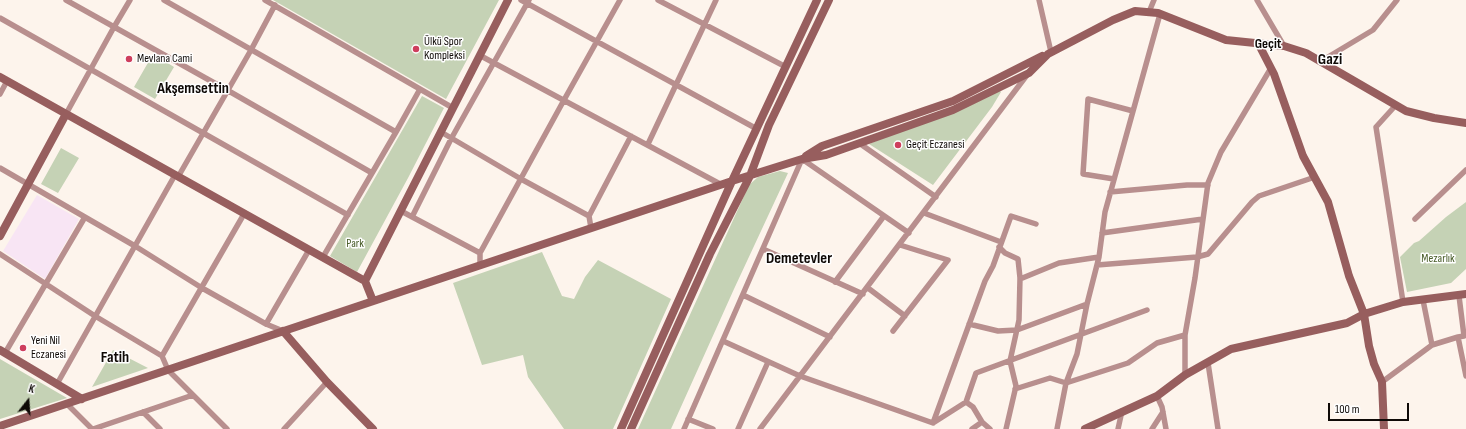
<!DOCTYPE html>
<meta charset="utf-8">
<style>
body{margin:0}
#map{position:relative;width:1466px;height:429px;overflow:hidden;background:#fdf4ec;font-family:"Sofia Sans Condensed",sans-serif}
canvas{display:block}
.north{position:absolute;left:8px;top:381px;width:40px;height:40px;-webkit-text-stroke:3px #fff;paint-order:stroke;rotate:17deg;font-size:11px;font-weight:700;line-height:16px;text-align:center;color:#0f0a07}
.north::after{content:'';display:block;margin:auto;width:14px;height:18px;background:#0f0a07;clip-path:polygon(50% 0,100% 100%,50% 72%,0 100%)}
.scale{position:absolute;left:1328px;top:403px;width:81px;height:18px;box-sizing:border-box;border:2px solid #0f0a07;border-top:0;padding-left:5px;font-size:12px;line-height:14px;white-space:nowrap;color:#0f0a07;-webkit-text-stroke:3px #fff;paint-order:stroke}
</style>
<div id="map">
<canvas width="1466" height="429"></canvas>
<div class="north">K</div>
<div class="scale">100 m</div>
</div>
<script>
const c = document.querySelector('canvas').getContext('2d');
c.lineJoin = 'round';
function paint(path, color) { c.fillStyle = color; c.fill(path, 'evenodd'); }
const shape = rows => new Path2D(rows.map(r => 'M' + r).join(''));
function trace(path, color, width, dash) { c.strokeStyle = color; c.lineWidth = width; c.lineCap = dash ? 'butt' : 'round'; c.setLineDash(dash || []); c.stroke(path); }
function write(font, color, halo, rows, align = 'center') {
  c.font = font + ' "Sofia Sans Condensed",sans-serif'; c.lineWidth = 3; c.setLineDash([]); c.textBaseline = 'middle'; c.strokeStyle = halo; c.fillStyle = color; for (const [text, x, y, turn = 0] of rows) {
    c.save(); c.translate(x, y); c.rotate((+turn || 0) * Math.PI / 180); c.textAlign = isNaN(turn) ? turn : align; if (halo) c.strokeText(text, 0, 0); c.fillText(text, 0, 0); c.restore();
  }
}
paint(shape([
 [37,195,79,219,45,279,3,251]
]), '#f8e5f4');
paint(shape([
 [273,0,499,0,446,99],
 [153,54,174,67,155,99,134,87],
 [999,90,1001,92,992,107,933,185,869,144],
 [422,96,444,108,408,178,357,272,330,256],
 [61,148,79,158,58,193,41,184],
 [780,171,788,173,734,289,671,429,638,429,749,185,758,177],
 [1466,202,1466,269,1451,283,1407,292,1400,257,1414,243,1419,241,1446,217],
 [542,252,562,296,574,299,585,277,598,260,671,299,613,429,564,429,528,377,523,355,482,365,453,283],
 [113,350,148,368,92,387],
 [0,359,67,398,0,419]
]), '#c5d2b5');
trace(shape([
 [66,0,227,90,372,173],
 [164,0,396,132],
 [265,0,453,108],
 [521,0,757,129],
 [658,0,786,67],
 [1039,0,1051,52],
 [1257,0,1284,46],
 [1149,12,1154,0],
 [0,18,348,215],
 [481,56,722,185],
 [1323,62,1328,57,1373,30,1397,0],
 [0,94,7,81],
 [1396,105,1376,127,1403,302],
 [66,114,114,27,130,0],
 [441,132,521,179,589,216],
 [859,143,936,197],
 [648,144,716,0],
 [0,168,135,246,202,288,266,324,283,331],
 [178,177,251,50,275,5],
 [1114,179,1083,174,1088,99,1133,111],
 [1110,192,1187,185,1208,185],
 [401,211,480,253],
 [924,213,1001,242],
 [412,217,451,139,529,0],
 [1415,219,1466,170],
 [591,228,589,216,631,136],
 [1102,233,1203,219],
 [999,247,1005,253,1018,259,1020,278,1019,320,1010,361,1016,386,1006,429],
 [763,249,863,294],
 [0,254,95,316,162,356],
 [323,257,396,132,420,89],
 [480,265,480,253,564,100,620,0],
 [1097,265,1197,257,1208,254,1252,202,1259,196,1315,177],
 [1020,279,1059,263,1099,257],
 [835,282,884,216],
 [868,288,905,316],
 [743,295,830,337],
 [1459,296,1464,336,1458,337,1466,376],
 [1423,300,1432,345],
 [266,324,309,250],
 [969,324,998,331,1017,330,1087,304],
 [893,331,948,260,900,245],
 [723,341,800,376,933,423,966,402,973,407,982,422,990,429],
 [5,353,85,217],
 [1208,363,1218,429],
 [1185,375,1185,335,1195,278,1208,183,1221,152,1271,68],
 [1382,382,1432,345,1458,337],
 [57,384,175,175],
 [1015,389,1050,378,1066,383,1128,363,1157,343,1185,335],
 [1157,396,1162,407,1166,429],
 [966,402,976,373,1147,310],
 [67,404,92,429],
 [143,412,160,429],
 [688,419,713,429],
 [933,423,985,281,993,266,1011,216,1036,224],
 [93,429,193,395],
 [227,429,168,370,162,356,244,214],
 [284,429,327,382],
 [684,429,802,159,909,233],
 [738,429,768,362],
 [760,429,1027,75],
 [972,429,982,422],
 [1057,429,1066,383,1077,354,1087,304,1099,257,1105,212,1160,14],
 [1118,429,1122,411],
 [1152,429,1163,412]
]), '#b88f8e', 5.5);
trace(shape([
 [1258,43,1274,74,1303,156,1328,202,1349,276,1364,314,1369,346,1374,364,1382,382,1384,429],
 [0,77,365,281],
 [806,156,822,146,953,101,1042,56],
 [0,236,66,114],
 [373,301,365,281,508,0],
 [283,331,327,382,373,429],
 [0,350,82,399],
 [0,426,732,181,802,159,826,155,953,110,1029,73,1048,54,1113,20,1135,11,1158,13,1226,40,1284,46,1306,53,1406,111,1434,118,1466,123],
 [621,429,732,181,817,0],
 [631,429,710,254,750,176,769,125,829,0],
 [1085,429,1157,396,1185,375,1231,349,1347,323,1364,314,1403,302,1466,294]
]), '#975e5e', 8);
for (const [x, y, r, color] of [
 [416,49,4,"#ce3e5d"],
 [129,59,4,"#ce3e5d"],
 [898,145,4,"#ce3e5d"],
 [23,348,4,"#ce3e5d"]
]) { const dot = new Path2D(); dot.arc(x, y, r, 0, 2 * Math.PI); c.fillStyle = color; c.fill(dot); trace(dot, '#fff', 1.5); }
write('12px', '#0f0a07', '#fff', [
 ["Ülkü Spor",424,42],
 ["Kompleksi",424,56],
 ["Mevlana Cami",137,59],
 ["Geçit Eczanesi",906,145],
 ["Yeni Nil",31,341],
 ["Eczanesi",31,355]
], 'left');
write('12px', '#485c29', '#fff', [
 ["Park",355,244],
 ["Mezarlık",1438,259]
]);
write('bold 14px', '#0f0a07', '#fff', [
 ["Geçit",1268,44]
]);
write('bold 16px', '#0f0a07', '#fff', [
 ["Gazi",1330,60],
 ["Akşemsettin",193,89],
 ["Demetevler",799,259],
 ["Fatih",115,358]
]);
</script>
